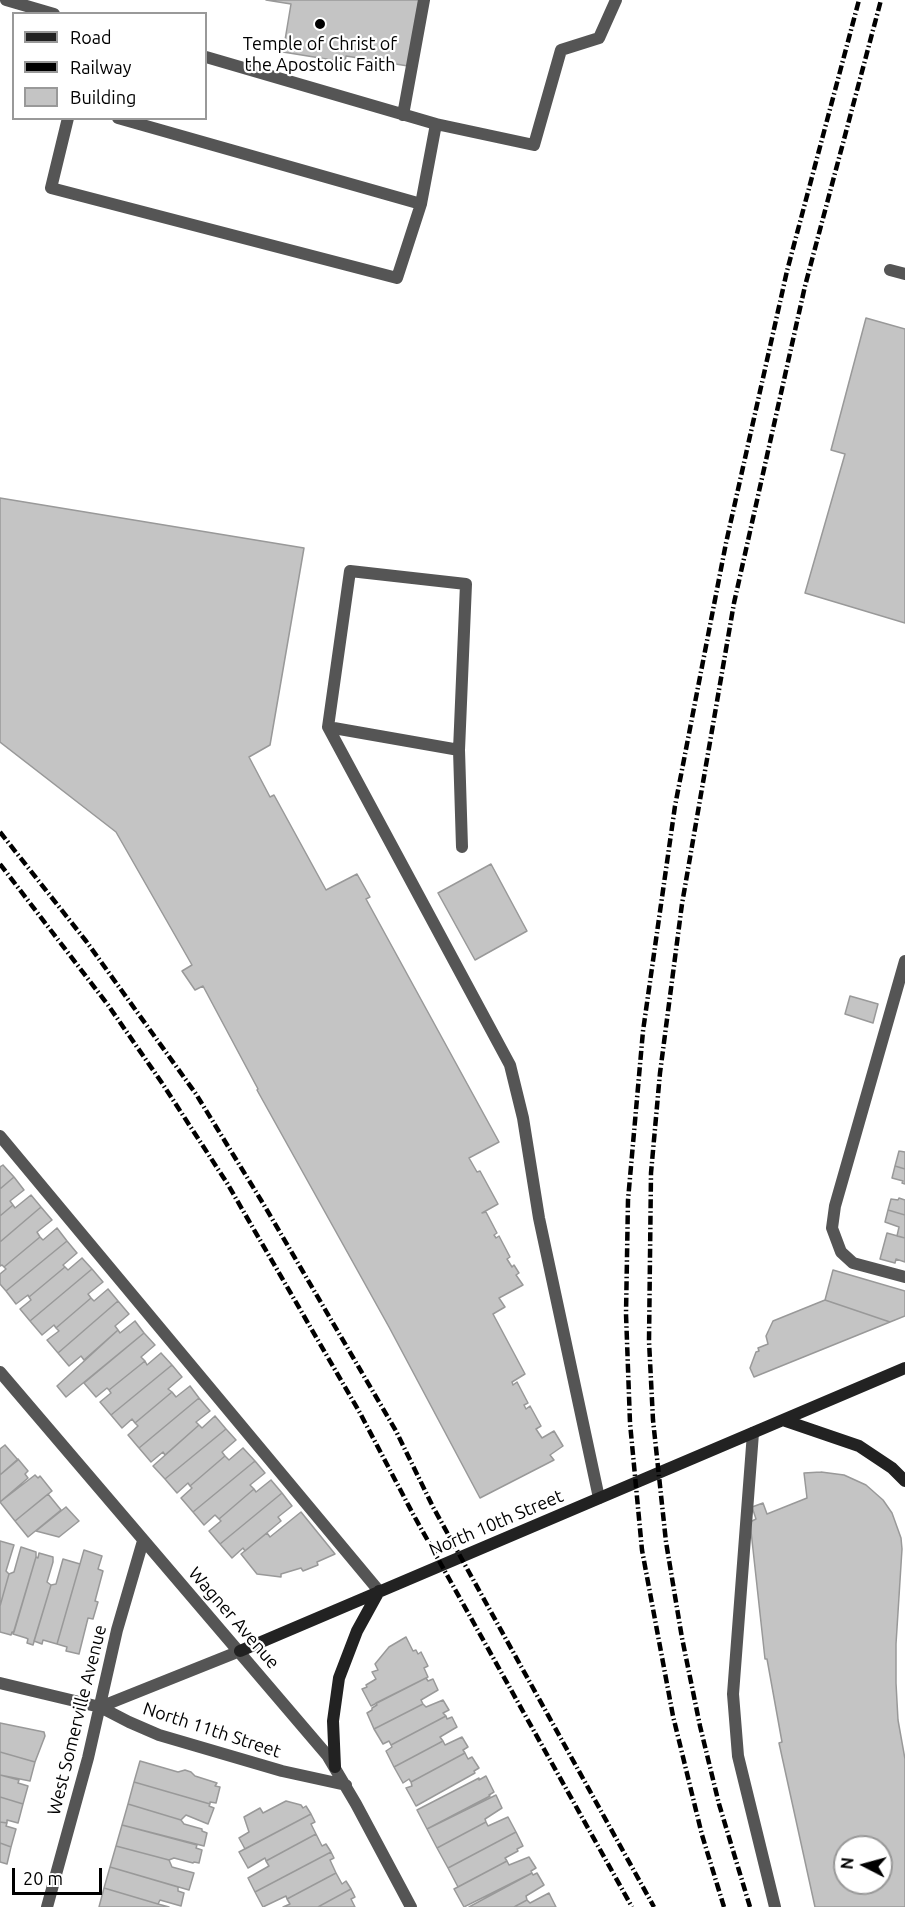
<!DOCTYPE html>
<style>
body{margin:0}
#map{position:relative;width:905px;height:1907px;overflow:hidden;background:#fff;font-family:Ubuntu,sans-serif}
canvas{display:block}
.legend{position:absolute;left:12px;top:12px;width:195px;height:108px;box-sizing:border-box;background:#fff;border:2px solid #999;margin:0;padding:8px 10px;list-style:none;font-size:18px;color:#000}
.legend li{display:flex;align-items:center;gap:12px;height:30px}
.legend b{width:30px;border:2px solid #999}
.north{position:absolute;left:833px;top:1835px;width:60px;height:60px;box-sizing:border-box;background:#fff;border:2px solid #999;border-radius:50%;rotate:276deg;font-size:16px;font-weight:700;line-height:24px;text-align:center;color:#000}
.north::after{content:'';display:block;margin:auto;width:21px;height:27px;background:#000;clip-path:polygon(50% 0,100% 100%,50% 72%,0 100%)}
.scale{position:absolute;left:12px;top:1868px;width:90px;height:27px;box-sizing:border-box;border:3px solid #000;border-top:0;padding-left:8px;font-size:18px;line-height:21px;white-space:nowrap;color:#000;-webkit-text-stroke:4px #fff;paint-order:stroke}
</style>
<div id="map">
<canvas width="905" height="1907"></canvas>
<ul class="legend">
<li><b style="height:8px;background:#222"></b>Road</li>
<li><b style="height:8px;background:#000"></b>Railway</li>
<li><b style="height:16px;background:#c4c4c4"></b>Building</li>
</ul>
<div class="north">N</div>
<div class="scale">20 m</div>
</div>
<script>
const c = document.querySelector('canvas').getContext('2d');
c.lineJoin = 'round';
function paint(path, color) { c.fillStyle = color; c.fill(path, 'evenodd'); }
const shape = rows => new Path2D(rows.map(r => 'M' + r).join(''));
function trace(path, color, width, dash) { c.strokeStyle = color; c.lineWidth = width; c.lineCap = dash ? 'butt' : 'round'; c.setLineDash(dash || []); c.stroke(path); }
function write(font, color, halo, rows, align = 'center') {
  c.font = font + ' Ubuntu,sans-serif'; c.lineWidth = 4.5; c.setLineDash([]); c.textBaseline = 'middle'; c.strokeStyle = halo; c.fillStyle = color; for (const [text, x, y, turn = 0] of rows) {
    c.save(); c.translate(x, y); c.rotate((+turn || 0) * Math.PI / 180); c.textAlign = isNaN(turn) ? turn : align; if (halo) c.strokeText(text, 0, 0); c.fillText(text, 0, 0); c.restore();
  }
}
const building = shape([
 [266,0,419,0,408,66,346,56,345,62,283,52,291,4,266,0],
 [866,318,905,329,905,623,805,593,845,454,831,450,866,318],
 [0,498,304,548,270,745,249,757,270,797,274,795,326,890,357,874,370,897,366,899,499,1142,469,1158,477,1172,480,1171,498,1204,482,1213,486,1212,497,1233,494,1235,496,1238,499,1236,510,1257,507,1259,512,1267,514,1265,519,1273,516,1275,523,1285,499,1298,505,1307,493,1314,525,1374,512,1382,513,1385,517,1382,528,1403,524,1405,526,1409,530,1406,541,1426,536,1429,542,1438,554,1431,563,1446,550,1455,554,1460,480,1498,389,1327,257,1090,258,1089,203,986,195,990,182,971,192,965,116,832,0,742,0,498],
 [491,864,527,931,475,960,438,893,491,864],
 [850,996,878,1004,873,1023,845,1014,850,996],
 [899,1151,905,1152,905,1169,895,1166,899,1151],
 [3,1165,14,1177,0,1189,0,1167,3,1165],
 [895,1166,905,1169,905,1184,902,1183,903,1181,892,1178,895,1166],
 [14,1177,24,1190,10,1201,13,1205,0,1216,0,1189,14,1177],
 [31,1195,41,1207,0,1242,0,1216,13,1205,15,1208,31,1195],
 [899,1198,905,1200,905,1215,888,1210,891,1199,898,1200,899,1198],
 [41,1207,52,1220,37,1232,40,1237,4,1267,2,1265,0,1266,0,1242,41,1207],
 [888,1210,905,1215,905,1238,897,1236,899,1227,885,1222,888,1210],
 [57,1228,67,1241,6,1291,0,1284,0,1274,6,1269,4,1267,40,1237,43,1240,57,1228],
 [887,1233,905,1238,905,1262,896,1259,895,1263,880,1259,887,1233],
 [67,1241,77,1253,63,1265,65,1267,29,1297,28,1295,16,1304,6,1291,67,1241],
 [82,1258,92,1269,30,1321,20,1309,31,1300,29,1297,65,1267,68,1270,82,1258],
 [92,1269,103,1282,88,1294,91,1298,56,1328,54,1325,42,1335,30,1321,92,1269],
 [833,1270,905,1291,905,1316,890,1322,825,1300,833,1270],
 [108,1289,118,1301,58,1353,47,1340,59,1331,56,1328,91,1298,94,1301,108,1289],
 [825,1300,890,1322,754,1377,750,1368,756,1352,759,1351,758,1348,768,1344,766,1336,773,1321,825,1300],
 [118,1301,129,1314,115,1326,118,1330,84,1360,81,1356,69,1366,58,1353,118,1301],
 [135,1321,144,1333,66,1397,57,1386,118,1330,120,1333,135,1321],
 [144,1333,155,1345,141,1357,145,1361,109,1390,107,1388,96,1397,84,1383,144,1333],
 [161,1353,172,1365,111,1415,100,1402,111,1393,109,1390,145,1361,147,1365,161,1353],
 [172,1365,182,1377,168,1389,172,1392,135,1423,132,1419,122,1428,111,1415,172,1365],
 [190,1386,199,1398,139,1448,128,1435,138,1426,135,1423,172,1392,176,1397,190,1386],
 [199,1398,210,1411,196,1422,199,1425,165,1455,163,1452,151,1462,139,1448,199,1398],
 [215,1416,226,1429,165,1479,153,1466,199,1425,202,1428,215,1416],
 [226,1429,236,1440,222,1452,225,1456,190,1486,188,1483,177,1493,165,1479,226,1429],
 [5,1445,18,1460,0,1475,0,1449,5,1445],
 [243,1448,255,1461,193,1512,181,1498,192,1488,190,1486,225,1456,229,1460,243,1448],
 [18,1459,28,1471,25,1474,28,1478,0,1502,0,1475,18,1459],
 [255,1461,265,1473,250,1485,254,1489,219,1519,215,1515,204,1525,193,1512,255,1461],
 [821,1472,844,1475,866,1485,883,1500,892,1513,901,1538,902,1549,896,1644,896,1683,898,1720,905,1759,905,1907,815,1907,779,1743,782,1742,767,1659,765,1659,750,1522,756,1519,752,1507,763,1503,767,1514,807,1498,804,1473,821,1472],
 [845,1847,881,1847,881,1883,845,1883,845,1847],
 [35,1475,38,1478,40,1476,52,1491,15,1521,0,1502,35,1475],
 [271,1480,282,1493,220,1544,209,1531,221,1521,219,1519,254,1489,256,1492,271,1480],
 [282,1493,292,1506,278,1517,281,1521,245,1551,243,1548,232,1558,220,1544,282,1493],
 [48,1494,61,1510,28,1537,15,1521,48,1494],
 [66,1507,79,1521,59,1537,36,1531,66,1507],
 [301,1512,335,1554,317,1562,318,1565,303,1571,301,1568,281,1574,281,1577,257,1574,241,1554,267,1533,270,1537,301,1512],
 [0,1541,14,1545,6,1571,9,1574,0,1606,0,1541],
 [21,1547,36,1552,36,1557,14,1632,12,1632,11,1635,0,1632,0,1606,9,1574,14,1572,21,1547],
 [84,1550,102,1556,98,1569,103,1571,95,1601,98,1602,93,1619,88,1618,79,1654,66,1651,67,1647,57,1644,84,1550],
 [39,1553,53,1557,53,1562,47,1582,51,1585,33,1645,27,1643,28,1639,26,1638,13,1634,36,1557,38,1558,39,1553],
 [63,1559,80,1564,57,1644,43,1640,42,1644,34,1641,51,1585,56,1584,63,1559],
 [406,1637,413,1651,416,1650,418,1654,421,1652,428,1666,424,1668,428,1677,371,1706,362,1689,367,1687,366,1685,376,1679,372,1672,378,1670,375,1664,389,1647,406,1637],
 [426,1678,428,1681,433,1679,438,1690,421,1700,423,1704,374,1729,367,1713,372,1710,372,1708,377,1705,376,1703,426,1678],
 [443,1700,449,1710,443,1713,446,1716,391,1745,389,1741,383,1744,374,1729,423,1704,426,1707,443,1700],
 [446,1716,447,1719,452,1717,457,1727,440,1737,443,1741,394,1767,386,1751,392,1747,391,1745,446,1716],
 [0,1723,44,1732,45,1736,35,1762,0,1752,0,1723],
 [462,1737,468,1747,463,1750,465,1753,411,1782,409,1779,403,1783,394,1767,443,1741,445,1745,462,1737],
 [0,1752,35,1762,30,1781,0,1775,0,1752],
 [465,1753,468,1759,472,1757,479,1768,474,1771,475,1773,416,1806,406,1788,412,1786,411,1782,465,1753],
 [140,1761,178,1772,185,1770,191,1772,195,1776,217,1783,215,1786,220,1787,216,1803,210,1802,210,1804,134,1782,140,1761],
 [0,1775,19,1780,18,1783,28,1786,23,1804,0,1797,0,1775],
 [486,1776,494,1792,489,1795,490,1796,427,1829,417,1810,479,1778,479,1780,486,1776],
 [134,1782,210,1804,209,1806,214,1808,208,1824,186,1815,181,1820,128,1804,134,1782],
 [496,1795,502,1808,485,1819,486,1822,437,1848,427,1829,496,1795],
 [0,1797,23,1804,18,1823,7,1820,7,1823,0,1822,0,1797],
 [286,1801,301,1805,303,1808,306,1806,311,1814,245,1849,239,1838,249,1832,244,1817,260,1808,263,1813,286,1801],
 [128,1804,181,1820,184,1824,202,1829,202,1831,207,1833,204,1846,122,1825,128,1804],
 [311,1814,315,1822,311,1824,316,1834,266,1861,265,1858,248,1868,239,1852,311,1814],
 [508,1817,516,1832,448,1868,437,1848,486,1822,488,1826,508,1817],
 [0,1822,7,1823,6,1826,16,1829,11,1847,0,1843,0,1822],
 [122,1825,197,1845,196,1848,202,1850,199,1863,194,1862,193,1863,174,1858,169,1860,116,1846,122,1825],
 [516,1832,523,1846,517,1849,518,1851,505,1858,507,1861,458,1887,448,1868,516,1832],
 [316,1834,322,1846,326,1844,331,1852,255,1892,248,1878,269,1866,266,1861,316,1834],
 [0,1843,11,1847,7,1864,0,1862,0,1843],
 [116,1846,169,1860,172,1867,194,1873,189,1890,110,1867,116,1846],
 [331,1852,334,1858,330,1860,336,1873,287,1899,286,1896,263,1907,255,1892,331,1852],
 [529,1857,536,1868,531,1871,532,1873,464,1907,454,1889,507,1861,509,1865,529,1857],
 [110,1867,178,1887,178,1891,184,1893,181,1906,160,1900,158,1904,104,1888,110,1867],
 [336,1873,342,1884,346,1881,351,1889,318,1907,283,1907,290,1904,287,1899,336,1873],
 [532,1873,533,1875,537,1873,544,1885,526,1896,527,1900,514,1907,469,1907,532,1873],
 [104,1888,158,1904,169,1907,99,1907,104,1888],
 [351,1889,355,1897,351,1899,355,1907,318,1907,351,1889],
 [549,1893,556,1907,514,1907,527,1900,530,1903,549,1893]
]);
paint(building, '#c4c4c4');
trace(building, '#999', 1.5);
trace(shape([
 [6,0,54,14],
 [403,115,424,0],
 [68,118,51,188,397,278,421,204],
 [118,118,421,204,436,124,206,57],
 [436,124,534,145,561,50,599,38,616,0],
 [328,727,459,750],
 [462,847,459,750,466,584,350,571,328,727,510,1065,523,1118,539,1218,599,1498],
 [905,961,835,1206,832,1228,841,1252,853,1263,905,1277],
 [0,1136,379,1591],
 [753,1433,733,1694,738,1756,775,1907]
]), '#555', 12);
trace(shape([
 [890,270,905,274],
 [0,1372,327,1755,356,1804,411,1907],
 [0,1683,100,1707,129,1722,159,1735,282,1771,346,1785],
 [100,1707,240,1651],
 [47,1907,88,1758,117,1630,143,1541]
]), '#555', 12);
trace(shape([
 [783,1420,859,1446,892,1468,905,1481],
 [240,1651,905,1368],
 [335,1767,333,1721,339,1678,357,1631,379,1591]
]), '#222', 12);
trace(shape([
 [0,832,86,941,196,1094,264,1205,396,1431,433,1507,654,1907],
 [0,864,108,1005,162,1083,227,1183,360,1413,413,1514,632,1907],
 [724,1907,702,1835,673,1716,642,1550,630,1423,626,1314,628,1200,643,1031,675,806,699,682,726,543,787,271,859,0],
 [750,1907,719,1804,700,1726,682,1638,666,1542,653,1420,649,1341,651,1173,660,1073,682,904,734,603,805,286,881,0]
]), '#000', 4.5, [9, 3, 1.5, 3]);
for (const [x, y, r, color] of [
 [320,24,6,"#000"]
]) { const dot = new Path2D(); dot.arc(x, y, r, 0, 2 * Math.PI); c.fillStyle = color; c.fill(dot); trace(dot, '#fff', 2); }
write('18px', '#000', '#fff', [
 ["Temple of Christ of",320,44],
 ["the Apostolic Faith",320,65]
]);
write('18px', '#000', '#fff', [
 ["North 10th Street",496,1523,-23],
 ["Wagner Avenue",234,1618,49],
 ["West Somerville Avenue",77,1720,-76],
 ["North 11th Street",212,1730,18]
]);
</script>
